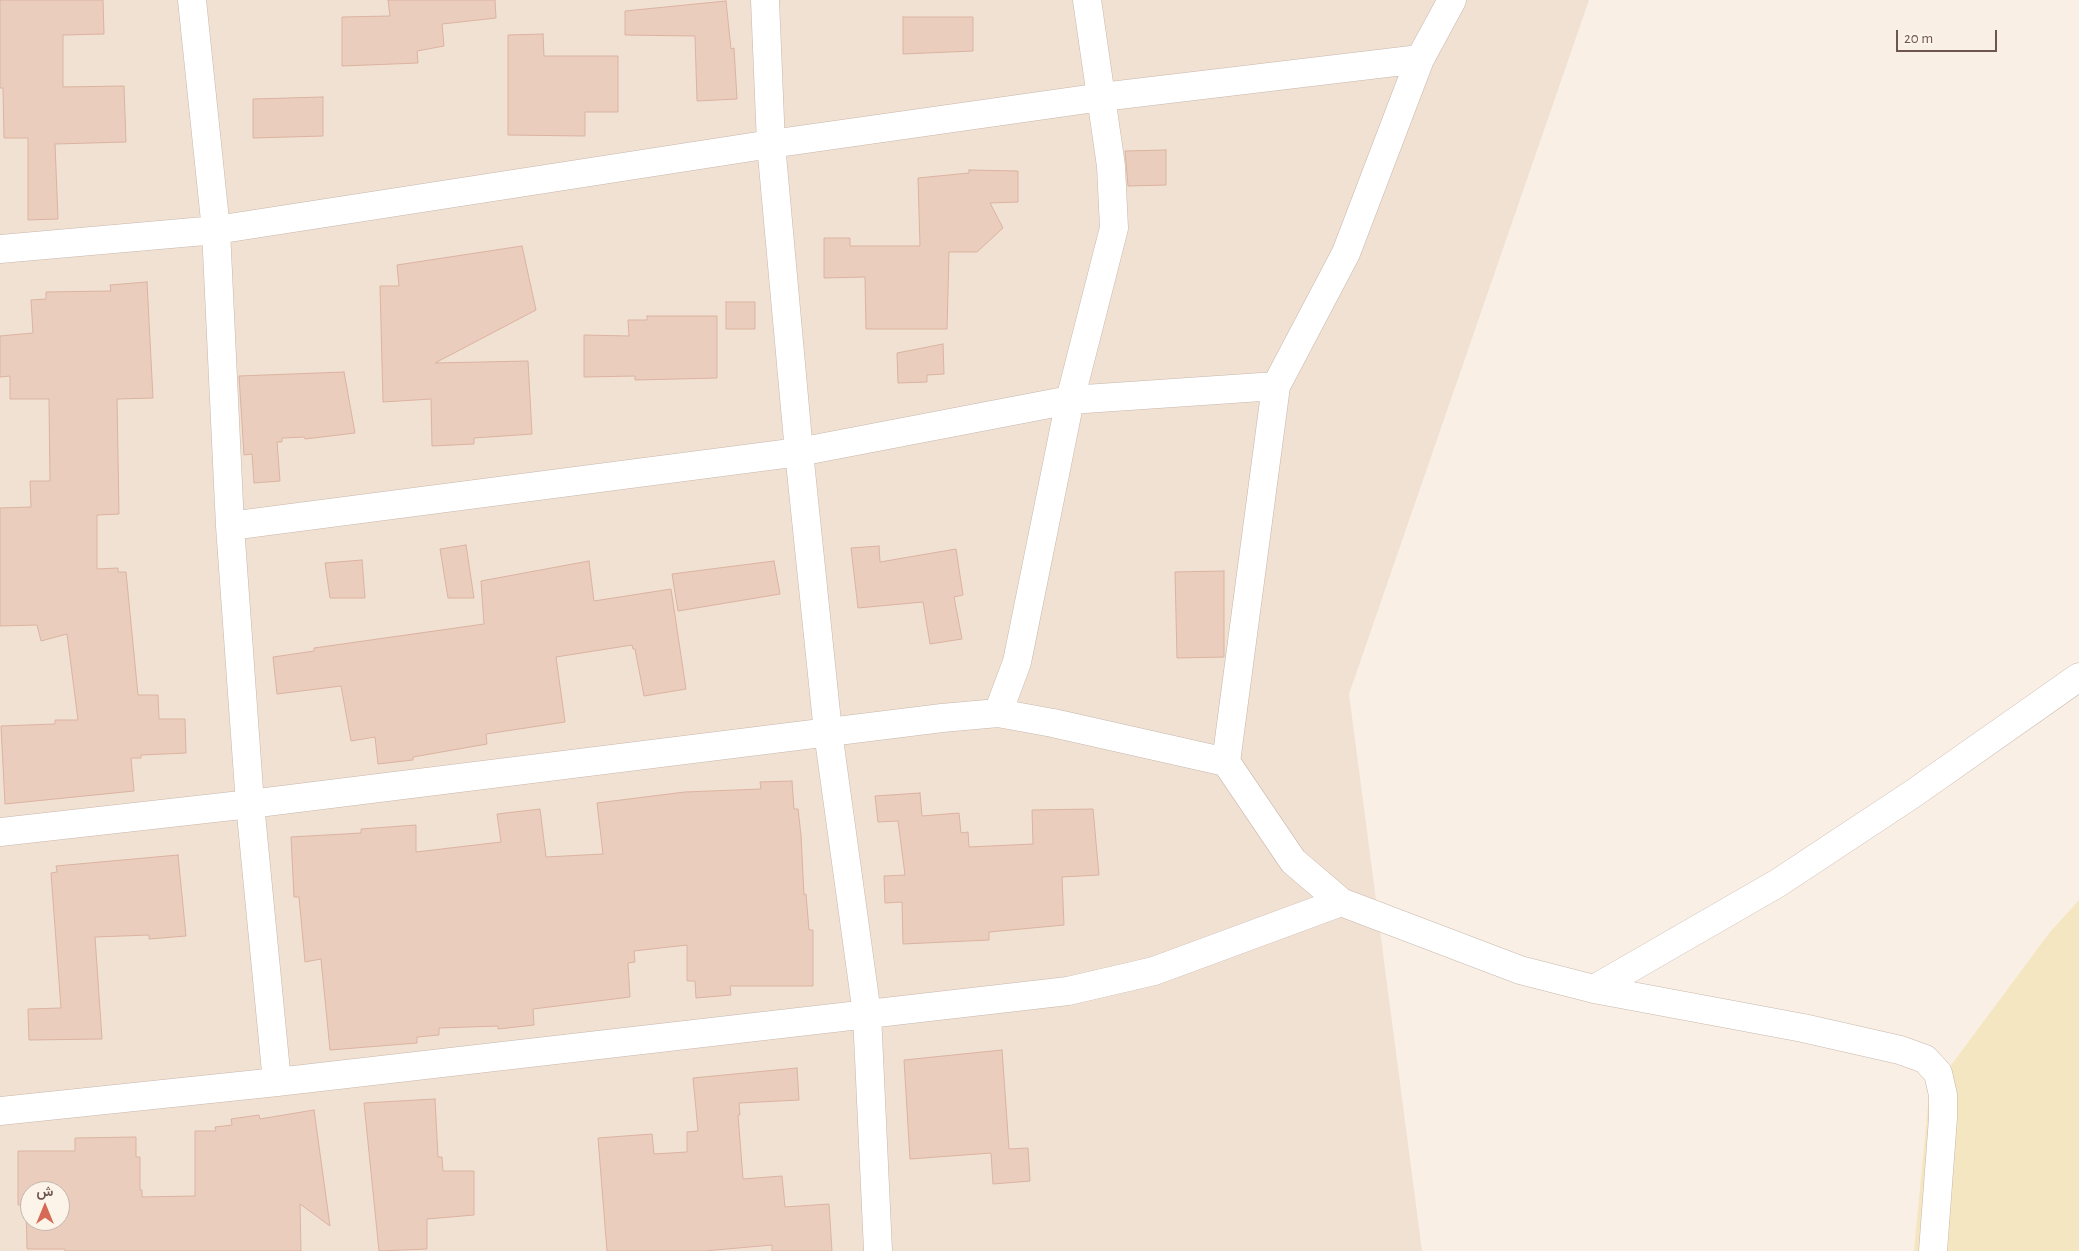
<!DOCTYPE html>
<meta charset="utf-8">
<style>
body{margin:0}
#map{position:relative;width:2079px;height:1251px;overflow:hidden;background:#f9efe4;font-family:"Alegreya Sans",Vazirmatn,sans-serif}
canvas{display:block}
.north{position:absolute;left:20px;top:1181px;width:50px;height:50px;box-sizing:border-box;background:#fdf4e9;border:1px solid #c4b5ab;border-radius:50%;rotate:0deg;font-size:14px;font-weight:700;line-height:20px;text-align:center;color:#6e564d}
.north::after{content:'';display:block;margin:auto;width:18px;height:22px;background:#d56a56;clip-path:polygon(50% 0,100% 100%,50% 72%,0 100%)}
.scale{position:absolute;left:1896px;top:30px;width:101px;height:22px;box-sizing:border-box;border:2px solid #6e564d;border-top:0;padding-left:6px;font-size:15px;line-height:18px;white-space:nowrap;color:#6e564d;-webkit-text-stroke:4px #fdf4e9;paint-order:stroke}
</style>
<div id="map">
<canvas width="2079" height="1251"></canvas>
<div class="north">ش</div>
<div class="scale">20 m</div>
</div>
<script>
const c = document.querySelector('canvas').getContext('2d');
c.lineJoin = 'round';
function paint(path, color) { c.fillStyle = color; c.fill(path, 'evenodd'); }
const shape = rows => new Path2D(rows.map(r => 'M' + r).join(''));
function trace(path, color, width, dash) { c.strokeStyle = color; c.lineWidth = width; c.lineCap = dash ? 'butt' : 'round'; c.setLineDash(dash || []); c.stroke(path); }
paint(shape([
 [0,0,1589,0,1349,694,1422,1251,0,1251],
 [30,1191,60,1191,60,1221,30,1221]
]), '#f0e1d3');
paint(shape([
 [2079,900,2079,1251,1914,1251,1929,1095,2050,932]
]), '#f5e6c2');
const building = shape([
 [0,0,103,0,104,34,63,35,63,87,124,86,126,142,55,144,58,219,28,220,28,138,4,138,3,88,0,88,0,0],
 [388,0,495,0,496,18,442,24,444,46,417,51,418,63,342,66,342,17,390,16,388,0],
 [726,1,731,49,734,48,737,99,697,101,695,36,625,35,625,11,726,1],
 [903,17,973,17,973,51,903,54,903,17],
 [543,34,544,56,618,56,618,112,585,112,585,136,508,135,508,35,543,34],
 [323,97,323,136,253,138,253,99,323,97],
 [1166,150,1166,185,1128,186,1125,151,1166,150],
 [969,170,1018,171,1018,202,990,203,1003,228,977,252,949,252,947,329,866,329,865,277,824,278,824,238,850,238,850,246,920,246,918,178,969,173,969,170],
 [522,246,536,310,435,363,528,361,532,434,474,438,474,444,432,446,431,399,383,402,380,286,399,286,397,265,522,246],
 [147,282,153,398,117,399,119,514,97,515,97,569,118,568,118,572,126,572,138,695,158,695,159,719,185,719,186,753,141,755,141,758,131,758,134,791,5,804,1,726,55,724,55,720,78,720,67,634,41,641,37,625,0,626,0,508,31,507,30,481,50,481,49,399,10,399,10,376,0,377,0,336,33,333,31,300,46,299,46,292,111,291,110,285,147,282],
 [726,302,755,302,755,329,726,329,726,302],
 [647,316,717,316,717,378,635,380,635,376,584,377,584,335,629,336,628,320,647,320,647,316],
 [943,344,944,374,927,375,927,382,898,383,897,353,943,344],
 [344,372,355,433,305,439,304,437,282,438,282,442,277,442,280,481,254,483,252,454,244,455,239,376,344,372],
 [466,545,474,598,448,598,440,549,466,545],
 [879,546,880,562,956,549,963,595,954,597,962,639,930,644,923,602,858,608,851,548,879,546],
 [362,560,365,598,330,598,325,563,362,560],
 [589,561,594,601,671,589,686,689,644,696,635,649,633,649,632,645,556,657,565,722,486,734,487,744,413,757,413,760,378,764,375,737,351,741,341,686,277,694,273,657,314,651,314,648,484,624,481,581,589,561],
 [774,561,780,594,678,611,672,574,774,561],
 [1224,571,1224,657,1177,658,1175,572,1224,571],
 [792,781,794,809,798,809,801,835,804,895,806,894,809,930,813,930,813,986,730,986,731,995,696,998,695,981,687,981,687,945,634,951,635,962,628,963,630,997,533,1009,534,1025,498,1029,498,1026,439,1028,439,1035,417,1037,417,1043,330,1050,321,959,305,962,299,897,294,897,291,837,361,833,361,829,416,825,416,852,501,842,497,814,540,809,546,857,603,854,597,803,685,792,761,789,760,782,792,781],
 [920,793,922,816,959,813,961,833,968,832,969,847,1033,844,1032,810,1093,809,1099,875,1062,877,1064,925,989,932,989,940,903,944,902,902,885,903,884,876,905,875,898,821,878,822,875,796,920,793],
 [178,855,186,936,149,939,149,935,95,937,102,1039,29,1040,28,1009,61,1008,51,873,57,872,56,866,178,855],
 [1002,1050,1009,1149,1028,1148,1030,1181,993,1184,991,1153,910,1159,904,1060,1002,1050],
 [797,1068,799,1100,739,1103,740,1115,738,1115,743,1179,782,1176,785,1207,829,1204,832,1251,772,1251,772,1245,704,1251,607,1251,598,1138,652,1134,654,1154,687,1152,687,1132,698,1131,693,1078,797,1068],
 [435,1099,438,1157,442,1157,443,1171,474,1171,474,1215,427,1219,427,1249,379,1251,364,1103,435,1099],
 [314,1110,330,1226,300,1204,301,1251,65,1251,65,1249,27,1249,26,1205,18,1205,18,1151,75,1151,75,1138,136,1137,136,1157,140,1157,140,1190,142,1190,142,1197,195,1196,195,1131,216,1131,215,1127,232,1125,231,1119,259,1115,260,1119,314,1110],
 [30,1191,60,1191,60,1221,30,1221,30,1191]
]);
paint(building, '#ebcdbe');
trace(building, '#dcb3a1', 1);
const minor = shape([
 [192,0,216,230,230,526,250,804,277,1082],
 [765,0,771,144,799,452,828,732,867,1014,878,1251],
 [0,249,216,230,771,144,1102,97,1420,59],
 [230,526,799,452,1070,400,1276,386],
 [998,713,1017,662,1070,400,1114,228,1111,166,1087,0],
 [1226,762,1276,386,1346,253,1420,59,1452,0],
 [0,832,250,804,942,718,998,713,1053,723,1226,762,1293,861,1341,902,1520,970,1594,989,1803,1028,1900,1050,1925,1059,1938,1073,1943,1095,1943,1118,1933,1251],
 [1594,989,1778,883,1914,793,2079,677],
 [0,1111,277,1082,1068,991,1154,971,1341,902]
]);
trace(minor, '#c8b7ac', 29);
trace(minor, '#fff', 28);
</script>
